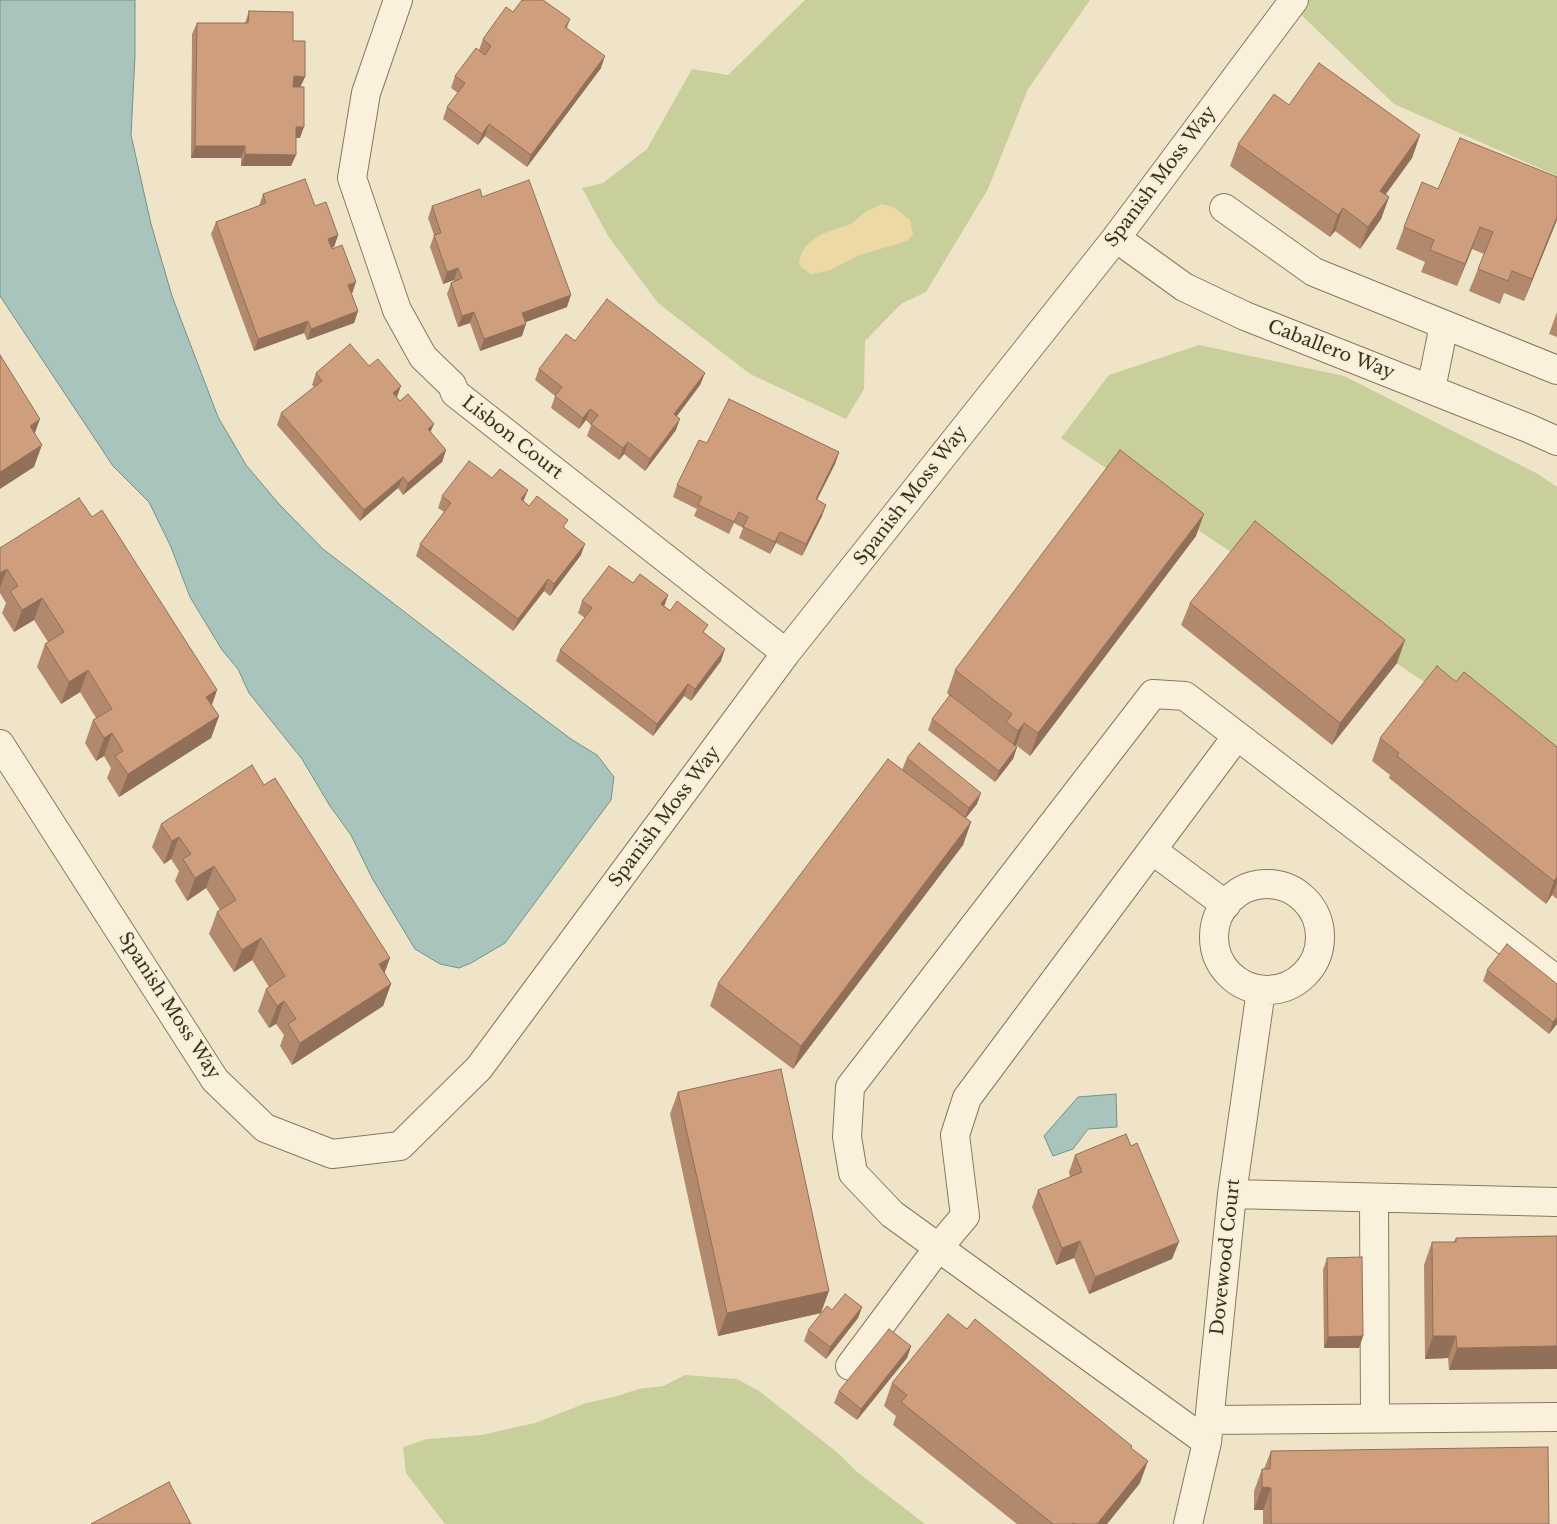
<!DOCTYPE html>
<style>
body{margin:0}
canvas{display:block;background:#f0e4c8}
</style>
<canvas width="1557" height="1524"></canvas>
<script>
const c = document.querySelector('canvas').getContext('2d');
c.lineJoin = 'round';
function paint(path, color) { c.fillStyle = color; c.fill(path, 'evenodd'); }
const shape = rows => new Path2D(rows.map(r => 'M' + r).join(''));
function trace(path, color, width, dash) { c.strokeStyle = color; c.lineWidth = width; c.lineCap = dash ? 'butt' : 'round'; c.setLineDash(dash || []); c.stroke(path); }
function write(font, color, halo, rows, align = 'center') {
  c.font = font + ' "Libre Baskerville",serif'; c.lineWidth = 4; c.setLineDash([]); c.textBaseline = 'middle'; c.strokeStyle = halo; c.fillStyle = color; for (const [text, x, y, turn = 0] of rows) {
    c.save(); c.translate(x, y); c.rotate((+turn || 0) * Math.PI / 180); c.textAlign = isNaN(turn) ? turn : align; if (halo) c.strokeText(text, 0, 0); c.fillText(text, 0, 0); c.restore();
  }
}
paint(shape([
 [805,0,1090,0,1028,89,988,189,926,292,901,304,865,341,864,389,846,419,750,374,658,303,608,236,582,188,603,183,647,149,692,69,728,75],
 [1298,0,1557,0,1557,176,1394,104,1293,7],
 [1199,345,1344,376,1538,474,1557,487,1557,771,1061,438,1109,375],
 [685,1375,737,1379,759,1391,838,1453,856,1471,925,1524,445,1524,406,1473,403,1447,427,1439,481,1435,535,1423,586,1403,614,1397,638,1389,663,1386]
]), '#c9cf9b');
paint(shape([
 [882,204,893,207,910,220,913,234,907,241,860,255,828,271,811,274,802,268,799,264,800,257,805,247,813,240,822,234,851,224,865,212]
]), '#ecd9a5');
const water = shape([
 [0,0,135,0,135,55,131,135,151,224,172,296,218,417,246,465,279,504,323,549,511,694,571,739,597,755,614,777,611,800,505,943,471,963,459,968,440,964,415,949,372,878,351,835,330,806,302,759,249,693,238,669,222,650,190,597,171,547,149,502,113,466,0,296,0,0],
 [1116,1094,1117,1127,1088,1129,1073,1149,1053,1156,1044,1136,1078,1097,1116,1094]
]);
paint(water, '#a9c4bc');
trace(water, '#6f938a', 1);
const minor = shape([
 [398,0,366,93,352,178,397,310,423,357,452,385,455,393,786,653],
 [1224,208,1314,272,1557,370],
 [1116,238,1184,287,1245,316,1528,428,1557,441],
 [1431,389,1444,325],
 [0,744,215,1080,265,1128,332,1154,400,1146,479,1068,786,653,1116,238,1294,0],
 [1152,850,1226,905],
 '1214 937a53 53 0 1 1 106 0a53 53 0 1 1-106 0Z',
 [1232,1194,1557,1202],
 [1374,1198,1375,1418],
 [850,1366,938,1248,965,1216,955,1135,967,1098,1237,736],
 [1209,1420,1557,1417],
 [1207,1442,892,1214,853,1173,847,1137,850,1087,1153,694,1185,696,1557,980],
 [1188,1524,1207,1442,1232,1194,1261,990]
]);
trace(minor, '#8d765c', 30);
trace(minor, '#faf1dc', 28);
paint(shape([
 [249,11,293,41,301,87,300,138,296,138,291,166,241,166,241,158,191,158,192,34,197,23,245,23],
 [513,12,570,19,567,28,601,68,527,167,485,136,478,145,443,119,447,107,458,93,451,88,455,76,479,50,483,39],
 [1289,105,1420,135,1412,158,1386,194,1389,197,1381,219,1360,249,1335,231,1330,237,1230,166,1238,144],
 [1438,189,1557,220,1524,301,1504,293,1500,304,1469,291,1484,254,1472,249,1457,286,1421,272,1425,262,1396,249,1404,227],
 [263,194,315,206,338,235,334,247,331,248,352,294,358,311,354,323,307,340,304,333,254,351,211,234,216,222,259,206],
 [482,197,567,307,525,322,522,336,480,351,470,323,458,327,447,294,451,283,454,281,454,280,443,284,430,247,434,235,428,218,432,206],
 [1557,312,1557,337,1549,334],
 [575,341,705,373,700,385,677,416,676,430,645,471,624,454,619,460,587,436,591,425,586,420,579,429,551,408,555,396,535,380,539,369],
 [316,373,397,398,400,401,434,424,430,432,446,450,442,462,403,495,398,488,360,521,277,425,281,413,314,387,312,385],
 [707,443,839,452,835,464,817,500,822,516,802,556,776,543,770,554,739,538,743,528,734,523,729,534,694,516,697,509,673,497,677,485],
 [492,478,529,506,565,528,581,555,550,596,544,591,513,631,416,556,420,544,444,512,438,508,442,496],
 [92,517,217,690,212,705,219,716,211,738,119,797,107,778,111,768,104,756,96,761,85,743,93,720,96,718,80,692,61,704,37,667,45,644,48,642,34,620,14,632,2,613,6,603,0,593,0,548],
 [1196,536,1030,756,1016,745,1016,746,1017,747,1013,759,995,782,928,730,932,719,950,696,947,693,955,670],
 [969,710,1001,734,1001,735],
 [633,583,668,595,664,606,705,633,721,661,691,701,684,696,653,736,556,661,560,650,585,618,578,613,582,601],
 [1190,603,1397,663,1332,745,1181,625],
 [1456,682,1557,747,1557,899,1552,895,1546,904,1389,778,1390,775,1372,761,1380,738],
 [907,758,977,804,966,818,971,822,963,845,793,1069,710,1006,718,983,902,770],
 [161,824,384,972,391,984,383,1006,292,1065,280,1046,284,1035,276,1024,269,1028,258,1011,266,989,269,987,252,960,234,972,209,934,217,912,220,910,206,888,187,901,175,881,179,871,171,859,164,864,152,847],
 [1487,970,1557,984,1557,1024,1549,1034,1483,981],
 [678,1092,821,1313,718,1336,670,1114],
 [1075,1155,1172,1259,1089,1294,1074,1258,1056,1265,1032,1207,1038,1190,1070,1177,1069,1172],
 [1557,1236,1449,1370,1448,1358,1425,1359,1424,1265,1432,1242,1454,1242,1456,1238],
 [1327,1258,1363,1336,1359,1348,1324,1348,1323,1270],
 [862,1307,858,1318,826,1359,804,1341,808,1330,832,1310],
 [967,1329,1131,1448,1140,1483,1107,1524,1017,1524,893,1425,896,1416,884,1406,892,1383],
 [911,1346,907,1358,857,1420,834,1403,839,1391],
 [1271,1451,1549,1524,1263,1524,1263,1510,1254,1510,1254,1491,1262,1469,1264,1469]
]), '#b2896c');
paint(shape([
 [605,56,601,68,527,167,531,155],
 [294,76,305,77,300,88,289,88],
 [489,124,485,136,478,145,482,134],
 [296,127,304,127,300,138,292,138],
 [1420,135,1412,158,1372,213,1380,191],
 [195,146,245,146,241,158,191,158],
 [245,154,296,155,291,166,241,166],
 [1389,197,1381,219,1360,249,1368,227],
 [1343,208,1335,231,1330,237,1338,215],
 [1557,217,1557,220,1524,301,1532,279],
 [1480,227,1472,249,1457,286,1465,264],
 [338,235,334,247,324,250,328,239],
 [458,268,454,280,443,284,447,272],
 [356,282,352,294,348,285],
 [571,295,567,307,518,325,522,313],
 [358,311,354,323,307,340,311,329],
 [474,312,470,323,458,327,462,316],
 [308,321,304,333,254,351,258,339],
 [526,324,522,336,480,351,484,339],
 [705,373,700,385,670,425,674,414],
 [401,386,397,397,389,405,393,393],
 [590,409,586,420,579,429,583,418],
 [40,419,32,441,30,426],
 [680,419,676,430,645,471,650,459],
 [434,424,429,435,428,429],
 [628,442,624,454,619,460,623,448],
 [42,445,34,467,0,489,0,472],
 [446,450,442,462,403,495,408,483],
 [839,452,835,464,811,511,816,499],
 [403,477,398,488,360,521,364,510],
 [528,490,523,502,521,499],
 [826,505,822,516,802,556,806,544],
 [1204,514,1196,536,1030,756,1038,733],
 [780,532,776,543,770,554,775,542],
 [585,544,581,555,550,596,554,584],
 [7,569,0,588,0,573],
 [548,579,544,591,513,631,518,619],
 [668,595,664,607,661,604],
 [42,598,34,620,14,632,22,610],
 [1405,640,1397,663,1332,745,1340,723],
 [725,649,721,661,691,701,695,689],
 [88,670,80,692,61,704,69,682],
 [688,684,684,696,653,736,657,724],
 [217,690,209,712,206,697],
 [219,716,211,738,119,797,128,774],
 [1024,723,1016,745,1010,754,1018,731],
 [112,733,104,756,96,761,104,738],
 [1017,747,1013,759,995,782,999,771],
 [981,793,977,804,964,820,969,808],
 [971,822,963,845,793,1069,801,1046],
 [179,837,171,859,164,864,172,841],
 [214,866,206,888,187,901,195,878],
 [1557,877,1557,883,1552,895,1546,904,1554,881],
 [261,938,252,960,234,972,242,950],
 [390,958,382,980,379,964],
 [391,984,383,1006,292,1065,300,1043],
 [284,1001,276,1024,269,1028,277,1006],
 [1557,1017,1557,1024,1549,1034,1553,1022],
 [1080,1241,1074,1258,1056,1265,1062,1248],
 [1179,1242,1172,1259,1089,1294,1095,1277],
 [829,1291,821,1313,718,1336,727,1313],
 [862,1307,858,1318,826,1359,830,1347],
 [1363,1336,1359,1348,1324,1348,1328,1337],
 [1433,1336,1456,1336,1448,1358,1425,1359],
 [911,1346,907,1358,857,1420,861,1409],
 [1557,1346,1557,1369,1449,1370,1457,1348],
 [1148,1461,1140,1483,1107,1524,1097,1524],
 [1262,1487,1271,1488,1263,1510,1254,1510]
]), '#916f58');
const building = shape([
 [522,0,543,0,570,19,565,27,605,56,531,155,489,124,482,134,447,107,465,83,455,76,476,48,485,55,491,46,483,39,506,7,513,12,522,0],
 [249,11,293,12,293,41,305,41,305,77,294,76,293,87,304,87,304,127,296,127,296,155,245,154,245,146,195,146,197,23,248,23,249,11],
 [1319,63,1420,135,1380,191,1389,197,1368,227,1343,208,1338,215,1238,144,1274,94,1289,105,1319,63],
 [1460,138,1557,177,1557,217,1532,279,1512,271,1508,281,1478,269,1493,232,1480,227,1465,264,1430,250,1434,240,1404,227,1422,182,1438,189,1460,138],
 [305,179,315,206,326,202,338,235,328,239,332,249,342,245,356,282,348,285,358,311,311,329,308,321,258,339,216,222,266,203,263,194,305,179],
 [529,180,571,295,522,313,526,324,484,339,474,312,462,316,451,283,462,278,458,268,447,272,434,235,441,233,432,206,480,189,482,197,529,180],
 [607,299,705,373,674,414,680,419,650,459,628,442,623,448,591,424,598,415,590,409,583,418,555,396,562,387,539,369,566,334,575,341,607,299],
 [350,344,369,366,378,359,401,386,393,393,400,401,408,394,434,424,428,429,446,450,408,483,403,477,364,510,281,413,322,381,316,373,350,344],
 [0,355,40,419,30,426,42,445,0,472,0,355],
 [729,399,839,452,816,499,826,505,806,544,780,532,775,542,743,527,748,517,739,512,734,522,698,505,702,497,677,485,699,440,707,443,729,399],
 [1120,450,1204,514,1038,733,1024,723,1018,731,1006,722,1012,714,955,670,1120,450],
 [469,461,492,478,500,469,528,490,521,499,529,506,537,496,568,520,563,527,585,544,554,584,548,579,518,619,420,544,451,503,442,496,469,461],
 [79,498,92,517,102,510,217,690,206,697,219,716,128,774,115,756,123,751,112,733,104,738,93,720,112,709,88,670,69,682,45,644,64,632,42,598,22,610,10,591,18,586,7,569,0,573,0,548,79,498],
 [1255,521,1405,640,1340,723,1190,603,1255,521],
 [609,566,633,583,640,574,668,595,661,604,670,611,677,601,708,625,703,632,725,649,695,689,688,684,657,724,560,650,592,608,582,601,609,566],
 [1437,666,1456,682,1464,672,1557,747,1557,877,1554,881,1397,756,1399,753,1380,738,1437,666],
 [950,695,1017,747,999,771,932,719,950,695],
 [919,743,981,793,969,808,907,758,919,743],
 [888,759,971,822,801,1046,718,983,888,759],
 [252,765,264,785,275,778,390,958,379,964,391,984,300,1043,288,1024,296,1019,284,1001,277,1006,266,989,285,976,261,938,242,950,217,912,236,900,214,866,195,878,183,859,191,854,179,837,172,841,161,824,252,765],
 [1507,944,1557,984,1557,1017,1553,1022,1487,970,1507,944],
 [781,1069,829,1291,727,1313,678,1092,781,1069],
 [1126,1134,1131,1146,1137,1143,1179,1242,1095,1277,1080,1241,1062,1248,1038,1190,1082,1172,1075,1155,1126,1134],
 [1557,1236,1557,1346,1457,1348,1456,1336,1433,1336,1432,1242,1456,1242,1456,1238,1557,1236],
 [1362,1257,1363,1336,1328,1337,1327,1258,1362,1257],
 [845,1294,862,1307,830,1347,808,1330,827,1306,832,1310,845,1294],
 [948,1314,967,1329,975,1319,1132,1446,1131,1448,1148,1461,1097,1524,1075,1524,1073,1523,1072,1524,1053,1524,901,1402,907,1395,892,1383,948,1314],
 [889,1329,911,1346,861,1409,839,1391,889,1329],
 [1548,1447,1549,1524,1271,1524,1271,1488,1262,1487,1262,1469,1270,1469,1271,1451,1548,1447],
 [169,1482,191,1524,91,1524,169,1482]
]);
paint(building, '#cf9f7d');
trace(building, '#916f58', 1);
write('18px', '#3d2e20', '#f7eed8', [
 ["Spanish Moss Way",1161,177,-53],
 ["Caballero Way",1331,350,21],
 ["Lisbon Court",512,438,38],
 ["Spanish Moss Way",911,496,-52],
 ["Spanish Moss Way",665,817,-53],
 ["Spanish Moss Way",169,1006,57],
 ["Dovewood Court",1226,1257,-84]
]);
</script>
